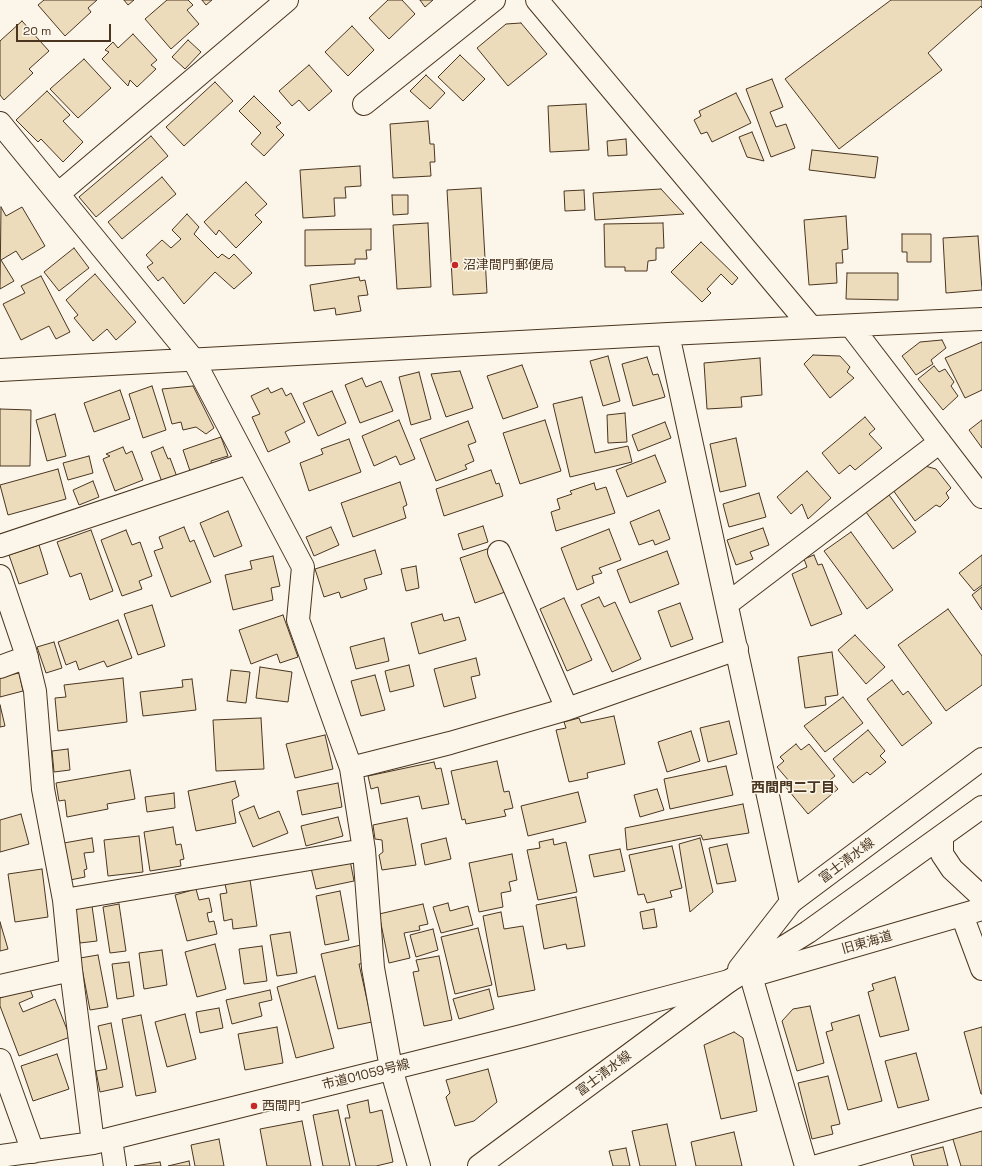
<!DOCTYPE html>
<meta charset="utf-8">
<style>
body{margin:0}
#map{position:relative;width:982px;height:1166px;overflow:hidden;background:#fbf6e9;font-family:"Space Grotesk",sans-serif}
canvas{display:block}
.scale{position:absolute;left:16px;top:24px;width:95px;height:18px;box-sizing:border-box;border:2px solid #4a3520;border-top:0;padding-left:5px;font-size:12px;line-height:14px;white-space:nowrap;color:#4a3520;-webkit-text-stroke:3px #fbf6e9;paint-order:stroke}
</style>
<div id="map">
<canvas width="982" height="1166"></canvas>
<div class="scale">20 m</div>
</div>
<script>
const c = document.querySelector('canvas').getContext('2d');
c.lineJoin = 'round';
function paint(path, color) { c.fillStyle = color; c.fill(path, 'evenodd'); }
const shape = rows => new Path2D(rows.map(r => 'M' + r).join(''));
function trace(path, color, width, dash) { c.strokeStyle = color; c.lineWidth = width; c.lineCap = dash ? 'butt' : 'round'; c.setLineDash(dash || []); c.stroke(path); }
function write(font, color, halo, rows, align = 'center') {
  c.font = font + ' "Space Grotesk","Noto Sans JP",sans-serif'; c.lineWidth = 3; c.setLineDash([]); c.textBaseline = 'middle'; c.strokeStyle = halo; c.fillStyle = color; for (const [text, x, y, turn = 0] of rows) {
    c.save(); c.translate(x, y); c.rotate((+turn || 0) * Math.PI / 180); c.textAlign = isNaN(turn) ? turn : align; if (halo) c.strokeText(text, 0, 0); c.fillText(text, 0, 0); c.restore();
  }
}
const building = shape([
 [44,0,97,0,88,8,91,12,65,36,38,5,44,0],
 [124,0,134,0,128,5,124,0],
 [167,0,188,0,193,5,187,10,199,24,171,49,145,19,167,0],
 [202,0,212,0,206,5,202,0],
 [388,0,402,0,415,14,389,39,369,18,388,0],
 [420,0,433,0,425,7,420,0],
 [891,0,982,0,982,8,981,6,928,53,942,70,839,149,785,79,891,0],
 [22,21,49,51,29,69,33,73,4,100,0,95,0,41,22,21],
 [521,23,547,54,508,86,477,48,506,24,521,23],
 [352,26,374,50,348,76,325,52,352,26],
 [133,34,157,60,151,65,156,69,137,87,130,80,128,86,102,59,109,52,105,50,113,42,118,48,133,34],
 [188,40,201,52,185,69,172,57,188,40],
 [460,55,485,79,463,101,438,77,460,55],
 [84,59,111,88,78,118,50,89,84,59],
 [309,65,332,91,309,111,299,100,292,106,279,91,309,65],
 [426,75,445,93,430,109,410,91,426,75],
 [772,79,783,107,770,112,776,127,786,124,795,148,771,157,746,89,772,79],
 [215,82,233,101,184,146,166,127,215,82],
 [47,91,70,115,63,121,83,142,63,162,41,139,38,142,16,120,47,91],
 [736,93,751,123,712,142,707,132,701,134,694,120,701,116,699,111,736,93],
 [254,96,281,123,276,127,284,135,264,156,251,144,261,133,239,111,254,96],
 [586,104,589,150,550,152,548,106,586,104],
 [428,121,430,144,434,144,435,162,430,162,431,176,393,178,390,124,428,121],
 [752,132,764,161,747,157,739,137,752,132],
 [151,136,168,156,96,217,79,197,151,136],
 [626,139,627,155,608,156,607,141,626,139],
 [812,150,878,157,875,178,809,170,812,150],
 [360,166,361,186,345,187,346,198,334,198,335,216,303,218,300,170,360,166],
 [162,177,176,194,122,239,108,222,162,177],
 [246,182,267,204,255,215,262,222,236,248,219,230,216,235,204,222,246,182],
 [481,188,487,293,453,295,447,190,481,188],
 [661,189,684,214,595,220,593,193,661,189],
 [584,190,585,210,565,211,564,191,584,190],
 [392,195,408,195,408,214,393,215,392,195],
 [1,207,6,216,22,207,45,246,22,260,16,251,1,260,14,281,0,289,1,207],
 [187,214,199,227,194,234,218,258,222,254,229,259,234,254,252,273,234,289,215,272,184,304,163,277,158,281,147,267,153,263,146,255,162,240,171,248,181,239,172,230,187,214],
 [846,216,848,249,842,250,843,263,836,263,837,283,809,285,804,220,846,216],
 [428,223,431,287,397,289,393,225,428,223],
 [663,223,664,248,656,248,656,260,648,261,647,271,625,271,625,267,605,267,604,224,663,223],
 [371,229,371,250,366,250,367,259,355,259,355,264,305,266,305,230,371,229],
 [902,234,931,234,931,262,907,262,907,252,902,252,902,234],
 [978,236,982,290,946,293,943,238,978,236],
 [701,242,738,278,732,285,721,274,707,289,711,293,702,302,671,272,701,242],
 [74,248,89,268,59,291,44,272,74,248],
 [847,273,898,273,898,300,846,299,847,273],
 [95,274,136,322,116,340,107,329,93,341,74,318,78,315,66,300,95,274],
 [41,276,70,332,56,339,49,326,21,340,3,304,25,293,21,286,41,276],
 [359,277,360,281,365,280,368,295,358,296,361,311,336,315,335,308,314,311,310,285,359,277],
 [942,340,946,348,931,360,933,364,916,375,902,356,920,342,942,340],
 [982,342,982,390,965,398,945,358,982,342],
 [813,355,840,356,850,367,847,372,854,378,830,398,804,364,813,355],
 [608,356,620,401,603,406,590,361,608,356],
 [647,357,653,375,658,374,665,397,633,406,622,364,647,357],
 [760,358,762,395,741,397,742,407,707,409,704,363,760,358],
 [522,365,538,407,503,419,487,376,522,365],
 [934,366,939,372,945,369,954,382,951,386,958,396,943,410,918,379,934,366],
 [460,371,473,408,446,417,431,374,460,371],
 [419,372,431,419,411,425,399,377,419,372],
 [362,378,366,387,381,381,393,411,360,423,345,385,362,378],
 [152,386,166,430,143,438,129,394,152,386],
 [193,386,214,428,206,434,196,427,183,430,181,422,172,424,162,389,193,386],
 [268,388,271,393,282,388,286,396,291,393,305,422,285,432,290,442,268,452,252,417,260,414,251,396,268,388],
 [120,390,130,419,94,432,84,403,120,390],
 [332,391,346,423,318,436,303,403,332,391],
 [582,397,595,453,628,446,632,462,570,477,553,404,582,397],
 [0,409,31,410,30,466,0,466,0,409],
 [625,413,627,442,608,443,607,415,625,413],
 [55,414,66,456,47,461,36,420,55,414],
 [865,417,875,429,869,434,882,448,855,470,850,465,839,474,822,453,865,417],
 [399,420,415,459,400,465,396,456,374,466,362,436,399,420],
 [545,420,561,471,520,484,503,433,545,420],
 [982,420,982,448,969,430,982,420],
 [468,421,476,442,468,445,474,461,465,465,467,469,436,481,420,439,468,421],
 [665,422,671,438,638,451,632,435,665,422],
 [221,437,228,456,211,461,212,467,191,474,183,450,221,437],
 [736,438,746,486,720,492,710,444,736,438],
 [349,439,361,472,309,491,300,463,323,454,321,449,349,439],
 [123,447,126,454,132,451,143,480,115,491,103,459,110,456,106,454,123,447],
 [163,447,168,459,170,458,177,477,162,482,151,452,163,447],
 [655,455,666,482,627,497,616,470,655,455],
 [89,456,93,473,68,480,63,463,89,456],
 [925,466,936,469,951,488,946,493,949,498,940,507,936,505,915,521,893,490,925,466],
 [58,469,66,499,8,515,0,485,58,469],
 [491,470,496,484,499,483,503,496,444,516,436,489,491,470],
 [807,471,831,498,808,519,802,504,791,514,777,497,807,471],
 [93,481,99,497,79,505,73,490,93,481],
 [400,482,407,505,403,507,406,518,353,537,341,503,400,482],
 [594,483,596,490,606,487,615,513,556,531,551,512,560,509,557,499,572,494,570,491,594,483],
 [759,493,766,517,729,527,723,504,759,493],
 [889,495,916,532,893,549,866,512,889,495],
 [659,510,670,539,655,545,653,540,639,545,630,522,659,510],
 [228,511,242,546,214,557,200,523,228,511],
 [483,526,488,542,463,550,458,534,483,526],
 [184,527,190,542,194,540,211,582,171,597,154,551,163,548,159,537,184,527],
 [331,527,339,545,314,556,306,537,331,527],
 [763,528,769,545,750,552,753,559,736,565,727,540,763,528],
 [609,529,621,560,599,568,602,573,592,576,594,583,577,590,561,548,609,529],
 [91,530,113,591,90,600,81,573,70,577,57,542,91,530],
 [126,530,132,545,140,542,152,576,139,581,142,589,122,596,101,540,126,530],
 [851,532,893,590,867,609,824,551,851,532],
 [39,545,48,574,19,584,9,555,39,545],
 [490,548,505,592,475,603,460,558,490,548],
 [375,550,382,574,364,579,367,589,341,598,339,592,324,597,315,569,375,550],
 [667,551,679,584,630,603,617,570,667,551],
 [814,555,818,565,822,564,842,614,811,626,792,574,807,567,804,559,814,555],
 [982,555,982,585,974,591,959,573,982,555],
 [273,556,280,586,271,588,273,600,233,610,225,575,252,569,250,561,273,556],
 [416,566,419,588,406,591,401,569,416,566],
 [982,587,982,610,972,595,982,587],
 [599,597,604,607,615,602,641,659,612,672,581,605,599,597],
 [564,598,592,660,567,671,540,609,564,598],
 [680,603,693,639,671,647,658,611,680,603],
 [152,605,165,646,138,655,124,614,152,605],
 [948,609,982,656,982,685,946,711,898,645,948,609],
 [442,614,444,621,459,617,466,640,419,654,411,623,442,614],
 [283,615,298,657,280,663,277,654,251,664,239,630,283,615],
 [118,620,132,658,107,667,104,661,79,670,76,661,66,665,58,642,118,620],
 [855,635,885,667,866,684,838,650,855,635],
 [384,638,389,661,356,669,350,647,384,638],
 [54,642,62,668,46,673,37,647,54,642],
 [832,652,838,695,825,697,826,705,805,708,798,657,832,652],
 [476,658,480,675,471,677,476,698,444,707,434,669,476,658],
 [409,665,414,686,390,692,385,671,409,665],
 [260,667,292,672,288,702,256,698,260,667],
 [231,670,250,672,246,703,227,701,231,670],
 [19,673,23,691,0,697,0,677,19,673],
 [375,675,385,710,361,716,351,681,375,675],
 [123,678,127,722,58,731,55,698,66,697,64,685,123,678],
 [192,679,196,710,143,716,140,692,183,687,182,680,192,679],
 [892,680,903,695,908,691,932,723,902,746,867,699,892,680],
 [843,697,863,723,825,752,804,726,843,697],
 [0,705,5,726,0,727,0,705],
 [614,716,625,764,587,773,588,778,569,782,556,730,566,728,564,722,579,718,581,723,614,716],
 [261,718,264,769,216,771,213,720,261,718],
 [729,721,737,754,708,762,700,728,729,721],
 [868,730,885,751,880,756,886,762,870,775,867,772,853,783,833,759,868,730],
 [691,731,700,761,667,772,658,742,691,731],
 [325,735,333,769,295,778,286,744,325,735],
 [796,744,801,750,809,744,835,776,830,780,838,789,808,814,784,785,789,781,777,767,784,761,780,757,796,744],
 [68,749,70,770,54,772,52,751,68,749],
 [497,761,504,792,509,791,513,808,504,810,506,816,466,824,465,819,462,820,451,771,497,761],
 [434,762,436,769,441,768,449,804,422,809,419,796,381,804,378,787,371,789,368,776,434,762],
 [726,766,733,795,670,809,664,779,726,766],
 [130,770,135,799,107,804,108,809,67,817,65,800,59,801,56,783,130,770],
 [235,781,239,796,232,800,236,823,196,831,188,791,235,781],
 [338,783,342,807,302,815,297,791,338,783],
 [657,789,664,810,640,817,634,795,657,789],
 [578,792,586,822,528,836,521,806,578,792],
 [174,793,175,808,147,812,145,797,174,793],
 [743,804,749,833,703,840,701,835,627,850,625,828,743,804],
 [254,806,259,819,279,811,288,833,253,847,239,812,254,806],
 [21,814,29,844,0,852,0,820,21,814],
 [338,817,343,836,306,846,301,826,338,817],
 [407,818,416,865,382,870,379,855,383,852,382,840,375,839,373,825,407,818],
 [173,827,176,845,181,844,184,859,180,860,181,866,150,871,144,832,173,827],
 [139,836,143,872,108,876,104,840,139,836],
 [92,838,94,852,84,853,87,869,84,870,85,877,70,880,64,843,92,838],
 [446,838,451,859,425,865,421,844,446,838],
 [700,838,713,892,690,912,679,844,700,838],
 [553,839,554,845,566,842,577,892,538,900,527,850,540,848,539,842,553,839],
 [727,844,736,881,717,884,709,848,727,844],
 [672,846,682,888,670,891,672,897,647,903,644,894,638,895,629,855,672,846],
 [620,849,625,871,594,877,589,855,620,849],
 [512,854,517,880,509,882,511,891,501,893,503,907,479,912,469,863,512,854],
 [350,860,354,881,316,889,311,868,350,860],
 [42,869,48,917,15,922,8,874,42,869],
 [250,880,257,926,233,929,232,919,224,921,220,894,227,893,225,884,250,880],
 [196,889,199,900,209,898,212,912,207,913,209,922,214,921,217,934,187,941,175,895,196,889],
 [340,891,349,940,325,945,316,896,340,891],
 [576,897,585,946,567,949,566,944,544,949,536,905,576,897],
 [448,903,450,911,468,906,473,925,441,933,433,907,448,903],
 [119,904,126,951,110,953,103,907,119,904],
 [423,904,428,924,419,926,420,930,404,933,410,958,389,963,379,914,423,904],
 [92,906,97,941,80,943,75,909,92,906],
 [654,909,657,927,643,929,640,912,654,909],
 [501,912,504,929,523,926,535,990,498,997,483,916,501,912],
 [0,922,8,949,0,951,0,922],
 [478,928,492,985,455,994,441,937,478,928],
 [433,929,438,950,416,957,410,935,433,929],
 [290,932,297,973,277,976,270,935,290,932],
 [215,944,226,989,197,997,185,952,215,944],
 [361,945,365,963,359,964,372,1022,338,1029,321,954,361,945],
 [262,946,267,981,244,984,239,949,262,946],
 [162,950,167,985,144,989,139,953,162,950],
 [98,955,108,1007,90,1010,80,958,98,955],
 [439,956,452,1020,424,1026,413,972,419,971,416,960,439,956],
 [129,962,134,996,117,999,112,964,129,962],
 [315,976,334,1048,296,1058,277,987,315,976],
 [895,977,909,1030,880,1037,868,992,874,990,872,984,895,977],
 [29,987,33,997,19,1003,23,1012,55,999,70,1037,19,1056,0,1006,0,998,29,987],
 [489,989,494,1009,459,1019,453,999,489,989],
 [270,990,272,1000,259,1003,262,1016,232,1024,226,1000,270,990],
 [810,1006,824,1063,797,1071,782,1021,793,1009,810,1006],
 [219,1008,223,1028,200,1033,196,1012,219,1008],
 [185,1014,196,1059,167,1067,155,1022,185,1014],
 [141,1015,156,1092,136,1096,122,1019,141,1015],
 [859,1015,882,1101,848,1110,826,1032,833,1030,831,1023,859,1015],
 [111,1023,123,1087,100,1092,96,1071,107,1069,98,1026,111,1023],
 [277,1027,283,1063,245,1070,238,1034,277,1027],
 [982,1027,982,1094,981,1094,964,1032,982,1027],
 [734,1032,743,1038,757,1111,721,1119,704,1045,734,1032],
 [916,1053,929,1100,898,1108,885,1061,916,1053],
 [57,1054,69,1089,33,1101,21,1066,57,1054],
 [488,1069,497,1102,474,1121,455,1126,446,1097,450,1093,446,1080,488,1069],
 [828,1076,840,1124,831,1126,833,1134,812,1139,798,1083,828,1076],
 [368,1100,370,1113,382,1110,393,1162,376,1166,356,1166,345,1118,350,1118,347,1105,368,1100],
 [338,1110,350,1166,323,1166,313,1115,338,1110],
 [302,1121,311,1166,267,1166,260,1129,302,1121],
 [667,1124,676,1166,640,1166,632,1131,667,1124],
 [982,1127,982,1166,961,1166,952,1136,982,1127],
 [734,1132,742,1166,696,1166,691,1142,734,1132],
 [219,1139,224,1166,195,1166,191,1145,219,1139],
 [943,1147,948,1166,914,1166,911,1155,943,1147],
 [626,1148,630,1166,613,1166,609,1151,626,1148],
 [189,1161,190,1166,168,1166,189,1161],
 [160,1162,161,1166,134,1166,160,1162]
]);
paint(building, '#ecdcbc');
trace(building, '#4a3520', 1);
const minor = shape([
 [537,0,811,327],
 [364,104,494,0],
 [0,123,193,359,303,567,298,620,351,768,364,850,373,968,391,1068,419,1166],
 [58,194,287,0],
 [851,326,982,497],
 [668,334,791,902],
 [0,370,668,334,982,319],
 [0,546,248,463],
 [499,552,567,709],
 [0,576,25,650,35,691,43,789,64,900,71,970,0,986],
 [727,604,940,442],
 [0,667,27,657],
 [351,768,450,743,567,709,737,649],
 [64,900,364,850],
 [962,915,982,969],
 [71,970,93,1143],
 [0,1060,33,1152],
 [111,1139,115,1166],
 [0,1156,93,1143,522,1036,729,981],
 [806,1166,751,976,982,909],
 [817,1166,982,1119]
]);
const major = shape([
 [942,836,942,854,952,869,982,897],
 [739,969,791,902,982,759],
 [479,1166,729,981,808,932,982,807]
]);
trace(minor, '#4a3520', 24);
trace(major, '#4a3520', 24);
trace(minor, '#fbf6e9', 22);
trace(major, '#fbf6e9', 22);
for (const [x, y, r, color] of [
 [455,265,4,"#c62828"],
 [254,1106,4,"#c62828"]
]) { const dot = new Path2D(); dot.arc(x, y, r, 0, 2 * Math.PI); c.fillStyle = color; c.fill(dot); trace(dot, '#fbf6e9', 1.5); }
write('13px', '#4a3520', '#fbf6e9', [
 ["沼津間門郵便局",463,265],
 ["西間門",262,1106]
], 'left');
write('13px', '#4a3520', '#fbf6e9', [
 ["富士清水線",847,861,-37],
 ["旧東海道",867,943,-16],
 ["富士清水線",604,1074,-37],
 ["市道01059号線",366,1075,-14]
]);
write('bold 14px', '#4a3520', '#fbf6e9', [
 ["西間門二丁目",793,788]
]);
</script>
